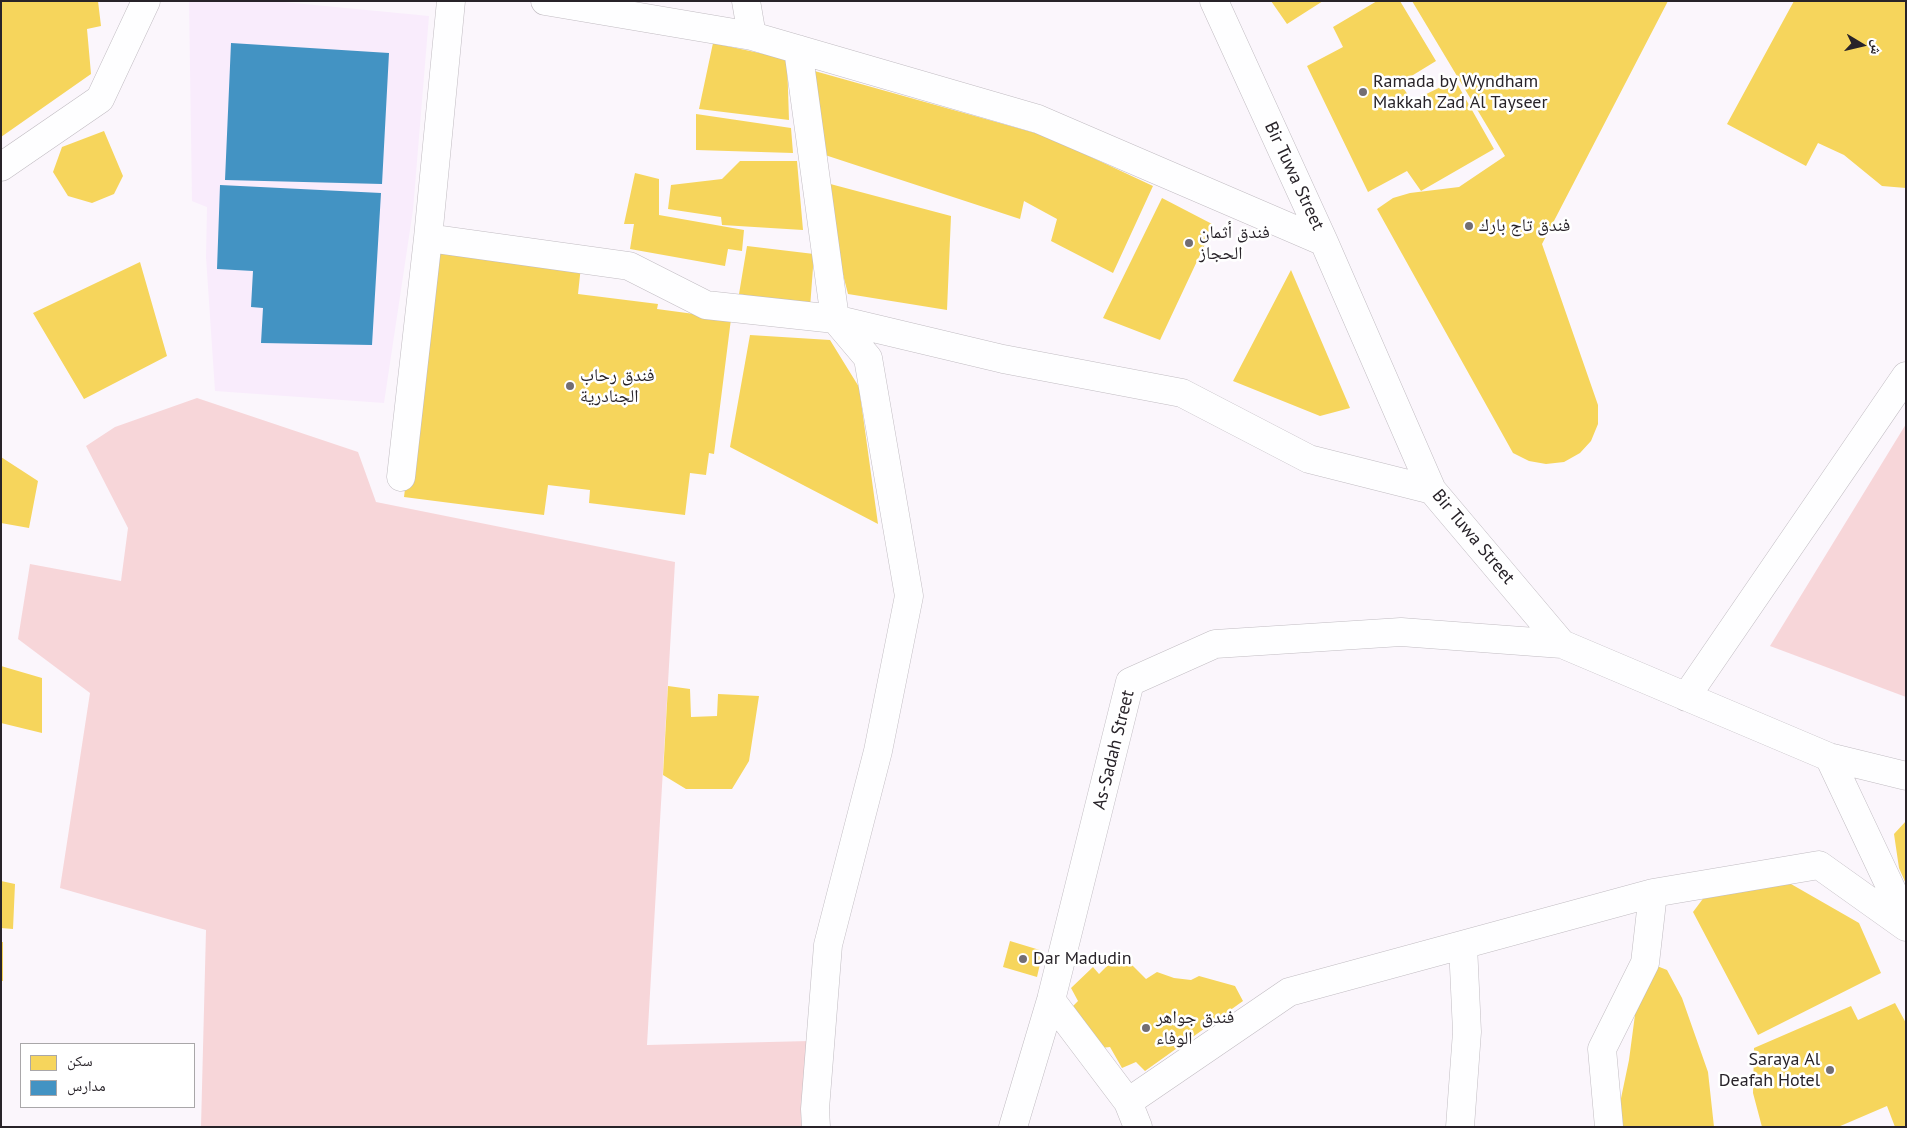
<!DOCTYPE html>
<meta charset="utf-8">
<style>
body{margin:0}
#map{position:relative;width:1907px;height:1128px;overflow:hidden;background:#fbf6fc;font-family:"PT Sans","Noto Naskh Arabic",sans-serif}
canvas{display:block}
.frame{position:absolute;inset:0;border:2px solid #282329;pointer-events:none}
.legend{position:absolute;left:20px;top:1043px;width:175px;height:65px;box-sizing:border-box;background:#fff;border:1px solid #a9a7a9;margin:0;padding:6px 9px;list-style:none;font-size:15px;color:#282329}
.legend li{display:flex;align-items:center;gap:10px;height:25px}
.legend b{width:25px;border:1px solid #a9a7a9}
.north{position:absolute;left:1837px;top:20px;width:50px;height:50px;-webkit-text-stroke:4px #fff;paint-order:stroke;rotate:99deg;font-size:14px;font-weight:700;line-height:20px;text-align:center;color:#282329}
.north::after{content:'';display:block;margin:auto;width:18px;height:22px;background:#282329;clip-path:polygon(50% 0,100% 100%,50% 72%,0 100%)}
</style>
<div id="map">
<canvas width="1907" height="1128"></canvas>
<div class="frame"></div>
<ul class="legend">
<li><b style="height:14px;background:#f6d55c"></b>سكن</li>
<li><b style="height:14px;background:#4393c3"></b>مدارس</li>
</ul>
<div class="north">ش</div>
</div>
<script>
const c = document.querySelector('canvas').getContext('2d');
c.lineJoin = 'round';
function paint(path, color) { c.fillStyle = color; c.fill(path, 'evenodd'); }
const shape = rows => new Path2D(rows.map(r => 'M' + r).join(''));
function trace(path, color, width, dash) { c.strokeStyle = color; c.lineWidth = width; c.lineCap = dash ? 'butt' : 'round'; c.setLineDash(dash || []); c.stroke(path); }
function write(font, color, halo, rows, align = 'center') {
  c.font = font + ' "PT Sans","Noto Naskh Arabic",sans-serif'; c.lineWidth = 5; c.setLineDash([]); c.textBaseline = 'middle'; c.strokeStyle = halo; c.fillStyle = color; for (const [text, x, y, turn = 0] of rows) {
    c.save(); c.translate(x, y); c.rotate((+turn || 0) * Math.PI / 180); c.textAlign = isNaN(turn) ? turn : align; if (halo) c.strokeText(text, 0, 0); c.fillText(text, 0, 0); c.restore();
  }
}
paint(shape([
 [189,1,273,1,429,16,413,210,384,403,215,391,206,257,207,207,192,201]
]), '#f9ecfc');
paint(shape([
 [197,398,358,452,376,502,675,562,647,1045,810,1041,808,1127,201,1127,206,930,60,888,90,693,18,639,30,564,121,581,128,528,86,446,115,427],
 [1906,424,1906,697,1770,646]
]), '#f7d6d9');
paint(shape([
 [1,1,98,1,101,26,87,29,91,74,1,137],
 [1271,1,1323,1,1287,24],
 [1377,1,1400,1,1436,61,1400,83,1412,101,1455,80,1494,149,1421,191,1407,171,1368,192,1307,66,1343,47,1333,27],
 [1412,1,1668,1,1542,244,1598,405,1598,424,1591,441,1580,453,1564,462,1546,464,1529,461,1513,453,1377,209,1393,198,1410,193,1459,187,1505,156],
 [1794,1,1906,1,1906,188,1882,186,1844,155,1818,143,1806,166,1727,124],
 [713,43,787,59,789,120,699,109],
 [811,70,1046,136,1153,186,1113,273,1051,241,1057,219,1024,201,1020,219,822,154],
 [696,114,791,128,793,153,696,150],
 [104,131,123,176,114,194,92,203,68,196,53,172,62,147],
 [740,161,797,161,803,230,722,225,721,217,668,209,671,185,722,179],
 [635,173,659,179,659,215,744,230,742,251,728,249,725,266,630,249,634,224,624,224],
 [819,181,951,216,947,310,848,294],
 [1162,198,1214,225,1160,340,1103,318],
 [747,246,814,254,810,308,739,294],
 [435,248,581,266,578,294,658,304,657,309,731,319,714,454,709,453,706,475,690,473,685,515,589,503,590,490,548,485,544,515,404,497],
 [140,262,167,356,84,399,33,313],
 [1291,270,1350,408,1320,416,1233,381],
 [750,335,830,340,859,387,878,524,730,447],
 [1,457,38,481,29,528,1,523],
 [1,666,42,678,42,733,1,723],
 [668,686,690,689,691,717,717,716,718,694,759,696,749,761,732,789,686,789,663,775],
 [1906,821,1906,884,1899,868,1894,834],
 [1784,880,1859,923,1881,973,1758,1035,1693,912,1705,896],
 [1,881,15,884,13,929,1,928],
 [1010,941,1043,951,1037,977,1003,967],
 [1,942,3,942,3,981,1,981],
 [1112,961,1130,963,1146,979,1157,972,1174,978,1191,980,1199,976,1235,986,1243,1001,1145,1071,1136,1062,1122,1068,1110,1047,1101,1048,1071,1008,1078,1001,1071,988,1093,967,1099,974],
 [1652,964,1667,970,1682,998,1708,1072,1714,1127,1615,1127,1629,1060,1640,977],
 [1895,1003,1906,1023,1906,1127,1895,1127,1887,1106,1838,1127,1762,1127,1753,1093,1754,1048,1851,1006,1858,1020]
]), '#f6d55c');
paint(shape([
 [231,43,389,53,382,184,225,180],
 [220,185,381,193,372,345,261,343,263,308,251,307,253,271,217,269]
]), '#4393c3');
const street = shape([
 [545,1,752,36,1038,119,1324,242],
 [746,1,752,36],
 [1214,1,1324,242,1432,490,1562,644,1829,757,1906,776],
 [798,49,835,319,868,358,909,596,878,751,828,945,815,1109,816,1127],
 [1,167,100,99,146,1],
 [428,238,629,266,706,305,835,319,1003,359,1182,393,1309,459,1432,490],
 [401,477,428,238,451,1],
 [1686,697,1906,376],
 [1829,757,1906,920],
 [1051,1000,1128,1102,1289,992,1653,893],
 [1128,1102,1138,1127],
 [1013,1127,1051,1000,1130,682,1215,644,1401,632,1562,644],
 [1460,1127,1467,1032,1463,945],
 [1609,1127,1602,1049,1645,963,1653,893,1819,865,1906,927]
]);
trace(street, '#c1bcc2', 29);
trace(street, '#fefeff', 28);
for (const [x, y, r, color] of [
 [1363,92,5,"#726d73"],
 [1469,226,5,"#726d73"],
 [1189,243,5,"#726d73"],
 [570,386,5,"#726d73"],
 [1023,959,5,"#726d73"],
 [1146,1028,5,"#726d73"],
 [1830,1070,5,"#726d73"]
]) { const dot = new Path2D(); dot.arc(x, y, r, 0, 2 * Math.PI); c.fillStyle = color; c.fill(dot); trace(dot, '#fff', 2); }
write('18px', '#282329', '#fff', [
 ["Ramada by Wyndham",1373,82],
 ["Makkah Zad Al Tayseer",1373,103],
 ["فندق تاج بارك",1479,226],
 ["فندق أثمان",1199,233],
 ["الحجاز",1199,254],
 ["فندق رحاب",580,376],
 ["الجنادرية",580,397],
 ["Dar Madudin",1033,959],
 ["فندق جواهر",1156,1018],
 ["الوفاء",1156,1039],
 ["Saraya Al",1820,1060,"right"],
 ["Deafah Hotel",1820,1081,"right"]
], 'left');
write('18px', '#282329', '#fff', [
 ["Bir Tuwa Street",1294,176,65],
 ["Bir Tuwa Street",1473,537,50],
 ["As-Sadah Street",1114,750,-76]
]);
</script>
